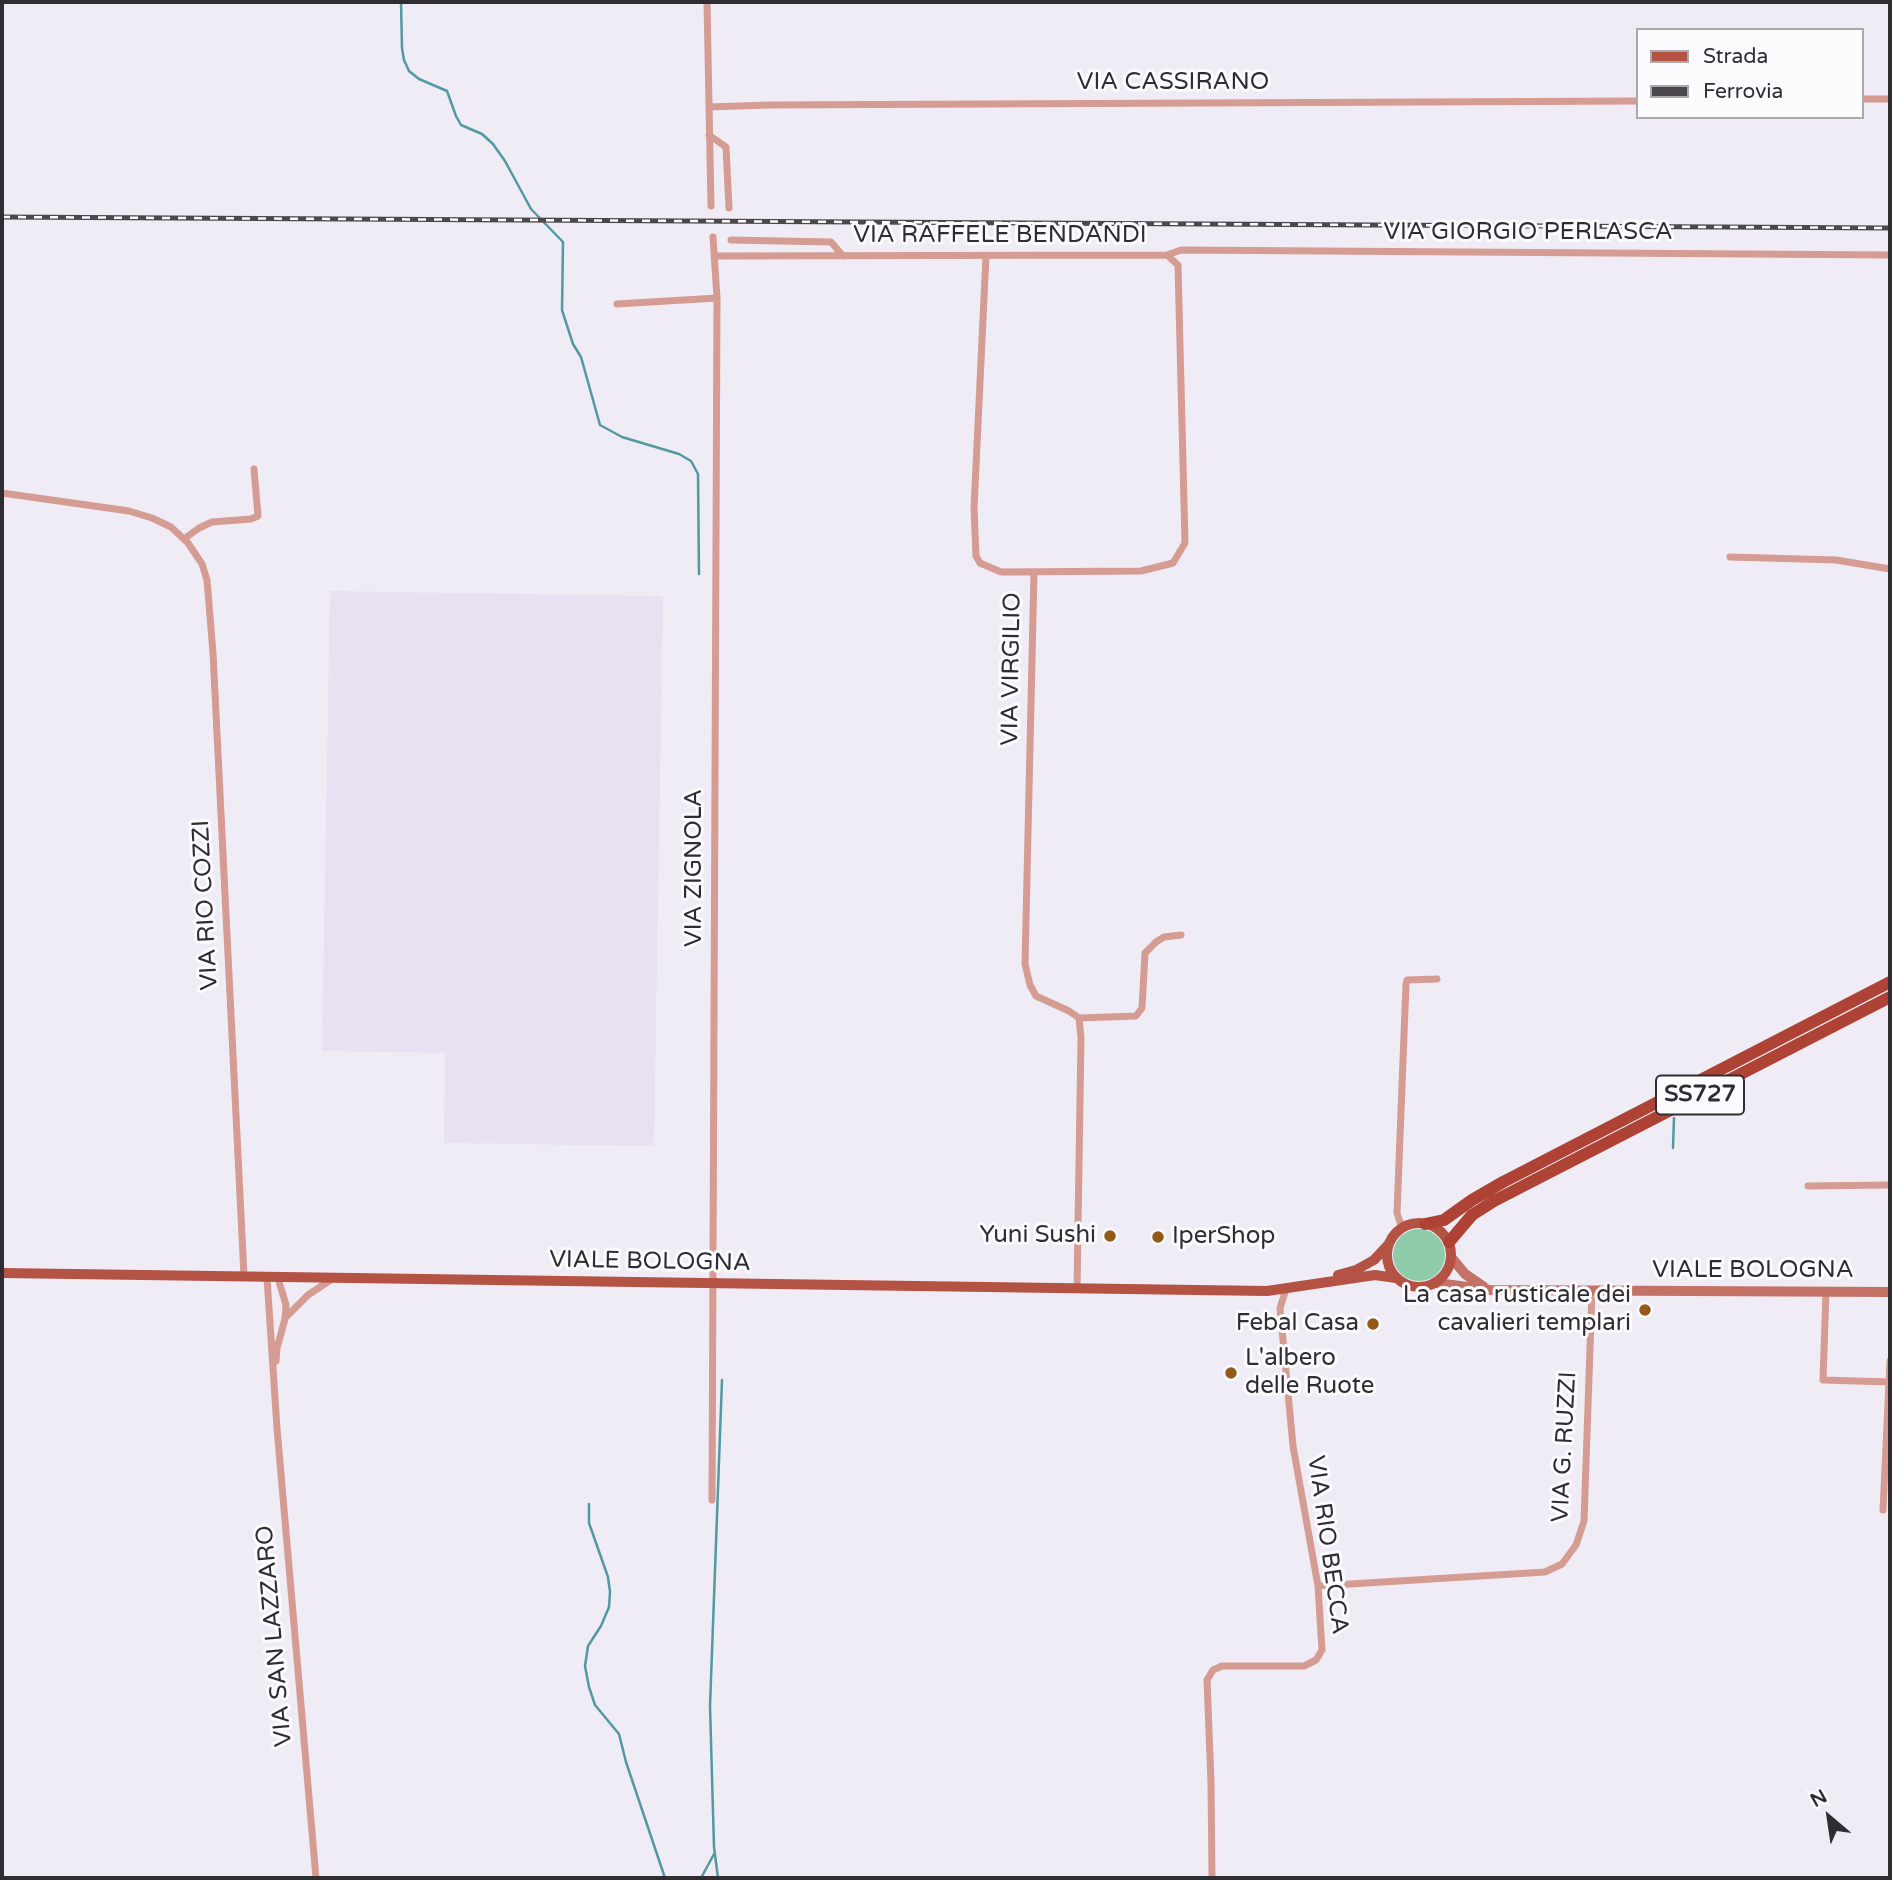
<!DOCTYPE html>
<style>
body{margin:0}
#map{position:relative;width:1892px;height:1880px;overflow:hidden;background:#f0ecf5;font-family:"Varela Round",sans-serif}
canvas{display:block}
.frame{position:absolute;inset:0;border:4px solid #2f2d31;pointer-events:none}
.legend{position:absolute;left:1636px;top:28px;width:228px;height:91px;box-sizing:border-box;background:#fcfbfe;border:2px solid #aaa9ac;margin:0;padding:9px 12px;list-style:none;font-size:21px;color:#2f2d31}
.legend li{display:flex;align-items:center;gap:14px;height:35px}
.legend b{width:35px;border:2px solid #aaa9ac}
.north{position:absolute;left:1794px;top:1782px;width:70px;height:70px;-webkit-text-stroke:5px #fcfbfe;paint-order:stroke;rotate:331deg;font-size:19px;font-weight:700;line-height:28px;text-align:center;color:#2f2d31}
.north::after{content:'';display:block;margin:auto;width:24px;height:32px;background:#2f2d31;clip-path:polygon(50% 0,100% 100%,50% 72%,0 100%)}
</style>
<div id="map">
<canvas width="1892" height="1880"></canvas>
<div class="frame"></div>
<ul class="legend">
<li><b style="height:9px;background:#b45244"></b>Strada</li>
<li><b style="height:9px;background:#4a484d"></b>Ferrovia</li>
</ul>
<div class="north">N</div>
</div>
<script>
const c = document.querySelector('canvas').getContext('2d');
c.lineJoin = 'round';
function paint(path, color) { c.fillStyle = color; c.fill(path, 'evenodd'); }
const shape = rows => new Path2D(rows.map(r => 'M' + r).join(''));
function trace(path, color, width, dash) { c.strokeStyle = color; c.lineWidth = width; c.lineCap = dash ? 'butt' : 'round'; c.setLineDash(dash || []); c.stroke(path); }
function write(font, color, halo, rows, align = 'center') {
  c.font = font + ' "Varela Round",sans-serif'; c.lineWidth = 6; c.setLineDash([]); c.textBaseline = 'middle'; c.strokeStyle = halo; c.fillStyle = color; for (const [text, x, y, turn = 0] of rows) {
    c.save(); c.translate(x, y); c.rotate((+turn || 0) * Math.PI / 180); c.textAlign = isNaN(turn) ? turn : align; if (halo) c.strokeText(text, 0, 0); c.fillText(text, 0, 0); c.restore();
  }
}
paint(shape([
 [330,591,663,596,654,1146,444,1143,445,1053,322,1051]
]), '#e7e1f1');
paint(shape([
 '1393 1255a26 26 0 1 1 52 0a26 26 0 1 1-52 0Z'
]), '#8fccab');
trace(shape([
 [401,2,402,48,404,60,409,71,419,79,447,91,456,116,461,125,482,134,493,144,505,161,531,209,563,242,562,310,573,344,581,357,600,425,622,437,679,454,691,461,698,474,699,574],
 [1673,1148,1674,1118],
 [589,1504,589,1523,608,1577,610,1592,609,1607,601,1626,588,1646,585,1666,589,1687,595,1705,619,1734,626,1762,665,1878],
 [701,1878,714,1854],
 [718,1878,714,1847,710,1706,722,1380]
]), '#5399a0', 2.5);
trace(shape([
 [707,2,711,206],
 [1862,99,1890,99],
 [709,107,768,105,1638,101],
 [709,135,726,147,729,208],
 [731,240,831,242,843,256],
 [1167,255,1181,250,1890,255],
 [714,256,1167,255,1178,265,1185,543,1173,563,1141,571,1001,572,980,563,976,556,974,508,986,256],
 [617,304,717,298],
 [2,493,129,511,152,518,171,527,188,543,202,564,207,580,213,653,244,1276],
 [184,539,199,528,212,522,251,519,258,516,254,469],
 [1730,557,1836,560,1890,569],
 [1034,572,1025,964,1030,985,1036,996,1069,1011,1079,1018,1081,1038,1077,1289],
 [1079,1018,1136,1016,1142,1008,1145,953,1156,942,1164,937,1181,935],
 [1808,1186,1890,1185],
 [1402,1228,1397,1213,1406,984,1407,980,1437,979],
 [267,1278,277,1428,316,1878],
 [1826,1292,1823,1380,1890,1382],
 [285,1318,308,1295,332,1279],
 [276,1361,277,1348,285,1319,286,1305,278,1278],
 [712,1500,717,298,713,237],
 [1883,1510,1890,1361],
 [1318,1586,1545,1572,1562,1564,1576,1545,1584,1521,1592,1291],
 [1212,1878,1211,1782,1207,1680,1213,1670,1222,1666,1304,1666,1316,1660,1322,1650,1318,1586,1293,1446,1280,1308,1286,1289]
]), '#d49c92', 7);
trace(shape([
 [1451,1257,1465,1274,1484,1287],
 [1437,1283,1490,1290,1890,1292]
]), '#c37265', 10);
trace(shape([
 '1387 1255a32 32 0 1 1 64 0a32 32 0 1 1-64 0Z',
 [2,1273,1267,1291,1375,1275,1396,1278],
 [1338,1275,1356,1270,1374,1260,1388,1245]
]), '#b45244', 10);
trace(shape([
 [1425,1224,1444,1220,1472,1200,1503,1182,1890,982],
 [1449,1242,1472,1215,1494,1201,1890,997]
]), '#ad4235', 12);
const rail = shape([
 [2,217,1890,228]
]);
trace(rail, '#4a484d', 5);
trace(rail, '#fcfbfe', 2.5, [8]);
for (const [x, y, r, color] of [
 [1110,1236,7,"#945a18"],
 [1158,1237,7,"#945a18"],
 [1645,1310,7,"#945a18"],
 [1373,1324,7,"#945a18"],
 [1231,1373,7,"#945a18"]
]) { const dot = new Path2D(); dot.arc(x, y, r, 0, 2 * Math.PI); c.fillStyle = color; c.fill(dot); trace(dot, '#fcfbfe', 2.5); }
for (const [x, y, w] of [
 [1700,1095,88]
]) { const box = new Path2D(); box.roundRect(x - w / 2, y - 19.5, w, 39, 5); c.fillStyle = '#fcfbfe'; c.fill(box); trace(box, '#2f2d31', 2); }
write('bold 23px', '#2f2d31', null, [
 ["SS727",1700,1095]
]);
write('24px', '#2f2d31', '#fcfbfe', [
 ["VIA CASSIRANO",1173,83],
 ["VIA GIORGIO PERLASCA",1528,233],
 ["VIA RAFFELE BENDANDI",1000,236],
 ["VIA VIRGILIO",1012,669,-89],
 ["VIA ZIGNOLA",695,868,-90],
 ["VIA RIO COZZI",206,905,-93],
 ["VIALE BOLOGNA",650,1262,1],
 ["VIALE BOLOGNA",1753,1271],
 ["VIA G. RUZZI",1565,1447,-87],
 ["VIA RIO BECCA",1327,1545,82],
 ["VIA SAN LAZZARO",275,1636,-95]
]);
write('24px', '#2f2d31', '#fcfbfe', [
 ["Yuni Sushi",1096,1236],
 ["IperShop",1172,1237,"left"],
 ["La casa rusticale dei",1631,1296],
 ["cavalieri templari",1631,1324],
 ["Febal Casa",1359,1324],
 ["L'albero",1245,1359,"left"],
 ["delle Ruote",1245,1387,"left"]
], 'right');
</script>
